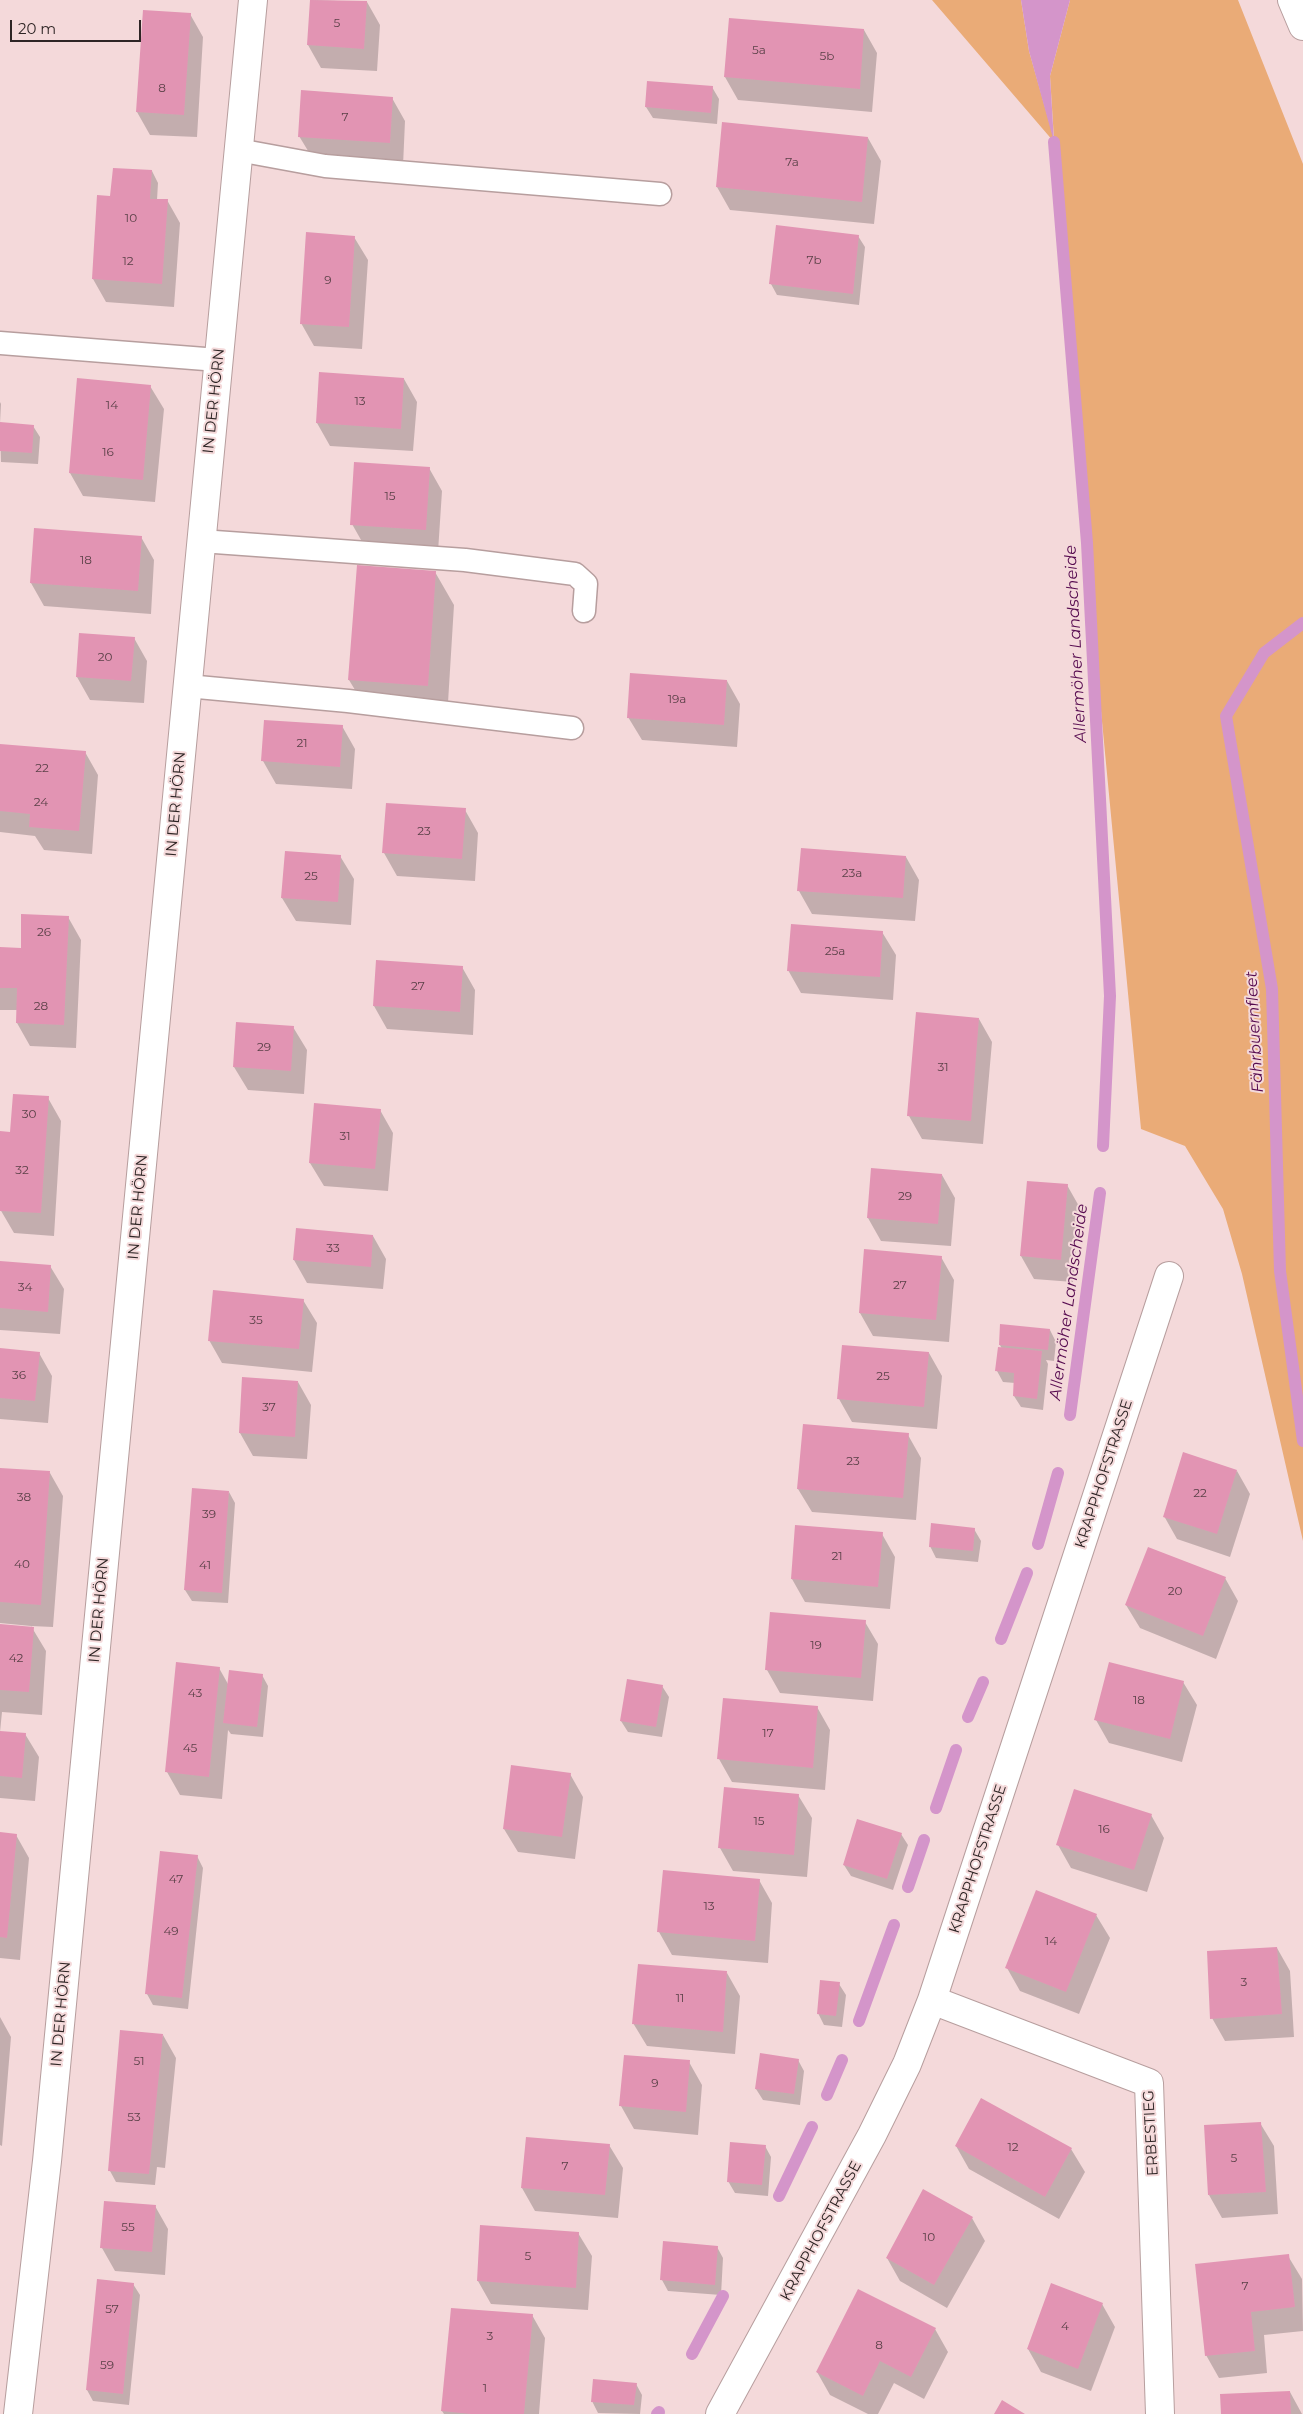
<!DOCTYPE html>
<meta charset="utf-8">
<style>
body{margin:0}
#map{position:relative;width:1303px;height:2414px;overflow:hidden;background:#f4d9da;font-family:Montserrat,sans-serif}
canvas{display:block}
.scale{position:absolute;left:10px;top:20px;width:131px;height:22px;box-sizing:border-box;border:2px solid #2e2525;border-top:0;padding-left:6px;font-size:15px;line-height:18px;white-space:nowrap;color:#2e2525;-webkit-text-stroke:4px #f4d9da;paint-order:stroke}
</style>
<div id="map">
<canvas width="1303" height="2414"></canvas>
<div class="scale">20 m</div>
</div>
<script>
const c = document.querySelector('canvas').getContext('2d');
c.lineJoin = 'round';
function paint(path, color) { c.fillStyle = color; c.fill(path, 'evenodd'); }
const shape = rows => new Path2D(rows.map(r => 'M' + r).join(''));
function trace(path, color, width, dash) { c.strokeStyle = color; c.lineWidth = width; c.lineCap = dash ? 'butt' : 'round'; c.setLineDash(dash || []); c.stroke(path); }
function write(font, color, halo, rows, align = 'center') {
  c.font = font + ' Montserrat,sans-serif'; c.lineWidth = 4; c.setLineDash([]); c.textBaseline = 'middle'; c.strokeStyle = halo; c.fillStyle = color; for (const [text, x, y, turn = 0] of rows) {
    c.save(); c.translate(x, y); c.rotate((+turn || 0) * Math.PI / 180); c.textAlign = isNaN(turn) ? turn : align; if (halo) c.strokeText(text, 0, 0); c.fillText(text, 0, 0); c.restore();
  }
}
paint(shape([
 [932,0,1021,0,1029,51,1054,139,1050,76,1070,0,1238,0,1303,164,1303,1541,1242,1274,1223,1209,1185,1146,1141,1129,1097,669,1054,142]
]), '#eaab77');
paint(shape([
 [1021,0,1070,0,1050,76,1054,142,1029,51]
]), '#d495ca');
paint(shape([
 [311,0,367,2,380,25,377,71,321,68,308,45],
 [190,14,203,37,197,137,150,135,137,112],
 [864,30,877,53,872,112,738,100,725,77],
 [712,87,719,99,717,124,653,118,646,107],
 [392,98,405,121,403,166,313,159,299,136],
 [868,138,881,161,874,224,730,210,717,187],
 [152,171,158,183,157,200,167,200,180,223,174,307,106,302,93,279,98,196,112,197],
 [858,236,865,247,859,305,777,295,771,284],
 [354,237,368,260,362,349,314,346,301,323],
 [404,379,417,402,413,451,330,446,317,423],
 [150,386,164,409,155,502,83,496,70,473],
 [0,402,1,404,0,423],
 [0,424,33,426,40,437,38,464,1,462],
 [429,468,442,491,438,552,365,547,352,524],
 [35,529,141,537,154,560,151,614,44,606,31,583],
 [435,572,454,605,447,719,369,713,349,680],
 [134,638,147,661,144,703,90,700,77,677],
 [727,681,740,704,737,747,642,740,628,717],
 [342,726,355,749,352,789,276,784,263,761],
 [0,746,85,752,98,775,92,854,44,850,35,836,0,832],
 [465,810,478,833,475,881,397,876,384,853],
 [340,856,354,879,351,925,296,921,282,898],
 [906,857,919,880,915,921,812,914,799,891],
 [68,917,81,940,76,1048,30,1046,17,1023,18,1010,0,1010,0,949,22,949],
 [882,932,896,955,893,1000,801,993,788,970],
 [462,967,475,990,473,1035,387,1029,374,1006],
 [979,1019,992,1042,983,1144,922,1139,909,1116],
 [293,1027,307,1050,304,1094,248,1090,234,1067],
 [48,1098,61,1121,54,1236,14,1233,0,1209,0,1132,11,1133],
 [380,1110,393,1133,388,1191,324,1186,310,1163],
 [942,1175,955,1198,951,1246,881,1241,868,1218],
 [1067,1185,1080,1208,1073,1282,1034,1279,1021,1256],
 [373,1236,386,1259,383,1289,307,1283,294,1260],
 [941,1257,954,1280,949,1342,873,1336,860,1313],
 [0,1262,50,1266,64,1289,60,1334,0,1330],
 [303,1300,317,1323,312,1372,222,1363,209,1340],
 [1050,1330,1056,1342,1054,1361,1046,1360,1048,1364,1043,1410,1021,1407,1014,1396,1015,1383,1003,1382,997,1371,1002,1349,1000,1345],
 [0,1349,39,1353,52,1376,48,1423,0,1419],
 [929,1353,942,1376,937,1429,852,1422,839,1399],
 [298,1382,311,1405,307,1459,253,1456,240,1433],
 [908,1435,921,1458,916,1520,812,1512,798,1489],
 [0,1469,50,1473,63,1496,53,1627,31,1626,46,1651,42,1715,2,1712,0,1732,25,1734,39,1757,35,1801,0,1798,0,1626,31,1628,31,1626,0,1623],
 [1237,1471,1250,1494,1230,1557,1177,1539,1164,1516],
 [229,1492,235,1503,228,1603,192,1601,185,1590],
 [974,1529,981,1541,978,1562,936,1558,930,1546],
 [882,1534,895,1557,890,1609,805,1602,792,1579],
 [1225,1578,1238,1601,1216,1659,1140,1628,1126,1605],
 [865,1622,878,1644,873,1701,780,1693,767,1670],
 [219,1668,228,1684,262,1675,268,1686,263,1737,231,1734,228,1730,222,1799,180,1795,167,1772],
 [1183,1682,1197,1705,1182,1762,1109,1743,1096,1720],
 [662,1686,669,1697,662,1737,628,1732,621,1721],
 [724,1700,817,1707,830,1730,825,1790,732,1782,719,1759],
 [512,1767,570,1774,583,1797,575,1859,518,1852,504,1829],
 [798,1795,812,1818,807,1877,733,1871,720,1848],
 [1151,1815,1164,1838,1147,1892,1071,1868,1058,1845],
 [0,1834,16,1835,29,1858,20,1960,0,1958],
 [901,1834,908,1845,893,1890,851,1876,844,1865],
 [197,1856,203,1868,188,2009,153,2005,147,1994],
 [759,1880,772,1903,768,1963,672,1955,659,1932],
 [1096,1915,1110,1938,1079,2014,1020,1991,1007,1968],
 [1277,1948,1290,1971,1294,2037,1225,2041,1212,2018],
 [727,1973,740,1996,735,2054,647,2046,633,2023],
 [839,1984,846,1995,842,2027,824,2025,818,2013],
 [0,2017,11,2037,2,2146,0,2145],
 [163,2035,176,2058,165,2168,157,2167,155,2185,116,2182,110,2171],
 [798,2060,804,2071,800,2105,763,2100,756,2089],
 [689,2062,702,2085,698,2135,634,2129,621,2106],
 [1260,2123,1274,2146,1278,2214,1222,2218,1209,2195],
 [609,2145,623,2168,618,2218,535,2211,522,2188],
 [765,2146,771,2157,768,2196,735,2193,728,2181],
 [956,2146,1071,2149,1085,2172,1059,2219,969,2169],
 [105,2202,155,2206,168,2229,165,2275,115,2271,102,2248],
 [972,2218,985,2241,947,2308,900,2281,887,2258],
 [578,2233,592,2256,588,2310,491,2304,478,2281],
 [717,2247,723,2258,721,2295,668,2291,662,2280],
 [1288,2256,1302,2279,1303,2331,1264,2335,1267,2373,1219,2378,1206,2355],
 [133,2284,140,2295,129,2405,93,2401,87,2390],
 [1102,2304,1115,2327,1091,2391,1041,2372,1028,2349],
 [532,2315,545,2338,539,2414,444,2414,442,2411],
 [935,2329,948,2352,924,2399,894,2383,878,2414,868,2414,830,2395,817,2372],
 [636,2384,642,2395,640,2414,598,2413,592,2401],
 [1290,2392,1302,2414,1223,2414]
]), '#0003');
trace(shape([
 [1054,142,1087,543,1110,996,1103,1146],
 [1303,623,1264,653,1226,716,1272,989,1280,1271,1303,1441],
 [1070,1415,1100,1193],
 [1038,1544,1058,1473],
 [1001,1639,1027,1573],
 [968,1717,983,1682],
 [936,1808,956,1750],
 [908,1887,924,1840],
 [859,2021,894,1925],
 [827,2095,842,2060],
 [779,2196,812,2127],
 [692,2354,723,2296],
 [657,2414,659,2412]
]), '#d495ca', 12);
paint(shape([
 [310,0,367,1,364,49,307,45],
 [143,10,191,13,184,115,136,112],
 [729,18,864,29,860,89,724,77],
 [647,81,713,86,711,113,645,107],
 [301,90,393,97,390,143,298,137],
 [722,122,868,137,862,202,716,187],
 [113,168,152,170,150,199,168,199,162,284,92,279,97,195,110,196],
 [776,225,859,235,853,294,769,284],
 [306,232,355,236,349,327,300,324],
 [319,372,404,378,401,429,316,423],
 [77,378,151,385,143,480,69,473],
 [0,422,34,425,32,453,0,451],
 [354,462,430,467,426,530,350,525],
 [34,528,142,536,138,591,30,583],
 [357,565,436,571,428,686,348,680],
 [79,633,135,637,131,681,76,677],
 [630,673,727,680,724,725,627,718],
 [264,720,343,725,340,767,261,761],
 [0,744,86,751,79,831,29,827,30,814,0,811],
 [386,803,466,808,462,859,382,853],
 [801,848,906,856,903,898,797,891],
 [285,851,341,855,338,902,281,898],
 [21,914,69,916,64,1025,16,1023,17,988,0,988,0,947,21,948],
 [791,924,883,931,880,977,787,971],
 [376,960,463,966,460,1012,373,1006],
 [916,1012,979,1018,971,1121,907,1116],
 [236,1022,294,1026,291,1071,233,1067],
 [13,1094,49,1096,41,1213,0,1211,0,1131,10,1132],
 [314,1103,381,1109,375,1169,309,1163],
 [871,1168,942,1174,938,1224,867,1218],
 [1027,1181,1068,1184,1061,1260,1020,1256],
 [296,1228,373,1235,371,1267,293,1260],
 [864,1249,942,1256,936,1320,859,1313],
 [0,1261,51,1265,48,1312,0,1308],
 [213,1290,304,1299,299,1349,208,1341],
 [1000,1324,1050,1329,1048,1350,999,1345],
 [842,1345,929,1352,924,1407,837,1399],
 [998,1347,1042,1351,1037,1399,1013,1396,1014,1373,995,1371],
 [0,1348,40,1352,35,1401,0,1398],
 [242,1377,298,1381,295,1437,239,1433],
 [803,1424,909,1433,903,1498,797,1489],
 [1183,1452,1237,1470,1217,1534,1163,1517],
 [0,1468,50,1471,41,1605,0,1602],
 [192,1488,229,1491,222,1593,184,1590],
 [931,1523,975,1528,973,1551,929,1547],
 [795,1525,883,1532,878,1587,791,1579],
 [1148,1547,1226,1577,1203,1636,1125,1605],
 [770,1612,866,1620,861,1678,765,1670],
 [0,1624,34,1627,29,1692,0,1690],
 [176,1662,220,1667,209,1777,165,1772],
 [1109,1662,1184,1681,1170,1739,1094,1720],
 [229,1670,263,1674,257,1727,223,1723],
 [627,1679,663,1685,656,1727,620,1721],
 [723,1698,818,1706,813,1768,717,1759],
 [0,1731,26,1733,22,1778,0,1776],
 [511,1765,571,1773,562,1837,503,1829],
 [724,1787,799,1794,794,1855,718,1848],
 [1074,1789,1152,1814,1134,1870,1056,1845],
 [857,1819,902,1833,887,1879,843,1865],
 [0,1832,17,1834,7,1938,0,1937],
 [160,1851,198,1855,182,1998,145,1994],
 [663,1870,760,1879,755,1941,657,1932],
 [1036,1890,1097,1914,1066,1992,1005,1968],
 [1277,1947,1282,2014,1210,2019,1207,1951],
 [638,1964,727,1971,723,2032,632,2024],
 [820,1980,840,1982,836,2016,817,2014],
 [120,2030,163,2034,149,2174,108,2171],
 [760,2053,799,2059,794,2094,755,2089],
 [624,2055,690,2060,686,2112,619,2106],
 [981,2098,1072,2148,1045,2197,955,2146],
 [1261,2122,1266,2192,1208,2195,1204,2125],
 [526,2137,610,2144,605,2195,521,2188],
 [730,2142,766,2145,762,2185,727,2182],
 [923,2189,973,2217,934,2285,886,2258],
 [104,2201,156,2205,152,2252,100,2248],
 [480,2225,579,2232,576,2288,477,2281],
 [663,2241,718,2246,715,2285,660,2280],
 [1289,2254,1295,2307,1251,2312,1255,2351,1205,2356,1195,2264],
 [97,2279,134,2283,123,2394,86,2390],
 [1051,2283,1103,2303,1078,2369,1027,2349],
 [858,2289,936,2328,911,2377,880,2361,863,2396,816,2372],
 [451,2308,533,2314,524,2414,471,2414,441,2411],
 [593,2379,637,2383,634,2405,591,2402],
 [1290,2391,1291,2414,1221,2414,1220,2394],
 [1002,2400,1025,2414,994,2414]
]), '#e294b3');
const lane = shape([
 [238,150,325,166,660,194],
 [0,343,218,360],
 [201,541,465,560,575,574,586,584,584,611],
 [187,686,348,701,572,728]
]);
const street = shape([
 [932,2000,1149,2083,1160,2414],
 [18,2414,47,2161,253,0],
 [720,2414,872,2135,907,2064,932,2000,1169,1276]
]);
const highway = shape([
 [1292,0,1303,26]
]);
trace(lane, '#b79e9e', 25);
trace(street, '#b79e9e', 30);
trace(highway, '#b79e9e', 30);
trace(lane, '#fff', 22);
trace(street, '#fff', 28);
trace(highway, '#fff', 28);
write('12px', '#5b4148', null, [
 ["5",337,23],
 ["5a",759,50],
 ["5b",827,56],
 ["8",162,88],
 ["7",345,117],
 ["7a",792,162],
 ["10",131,218],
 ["7b",814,260],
 ["12",128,261],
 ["9",328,280],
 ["13",360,401],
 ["14",112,405],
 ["16",108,452],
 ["15",390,496],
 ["18",86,560],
 ["20",105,657],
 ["19a",677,699],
 ["21",302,743],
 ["22",42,768],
 ["24",41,802],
 ["23",424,831],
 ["23a",852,873],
 ["25",311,876],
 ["26",44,932],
 ["25a",835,951],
 ["27",418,986],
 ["28",41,1006],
 ["29",264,1047],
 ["31",943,1067],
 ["30",29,1114],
 ["31",345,1136],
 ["32",22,1170],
 ["29",905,1196],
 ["33",333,1248],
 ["27",900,1285],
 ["34",25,1287],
 ["35",256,1320],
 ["36",19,1375],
 ["25",883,1376],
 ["37",269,1407],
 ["23",853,1461],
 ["22",1200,1493],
 ["38",24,1497],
 ["39",209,1514],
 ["21",837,1556],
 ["40",22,1564],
 ["41",205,1565],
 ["20",1175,1591],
 ["19",816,1645],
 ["42",16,1658],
 ["43",195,1693],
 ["18",1139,1700],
 ["17",768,1733],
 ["45",190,1748],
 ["15",759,1821],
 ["16",1104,1829],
 ["47",176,1879],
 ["13",709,1906],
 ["49",171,1931],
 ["14",1051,1941],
 ["3",1244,1982],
 ["11",680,1998],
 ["51",139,2061],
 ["9",655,2083],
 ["53",134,2117],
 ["12",1013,2147],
 ["5",1234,2158],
 ["7",565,2166],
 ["55",128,2227],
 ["10",929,2237],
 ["5",528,2256],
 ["7",1245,2286],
 ["57",112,2309],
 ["4",1065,2326],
 ["3",490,2336],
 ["8",879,2345],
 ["59",107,2365],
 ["1",485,2388]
]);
write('15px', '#2e2525', '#f4d9da', [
 ["IN DER HÖRN",214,401,-84],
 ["IN DER HÖRN",176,804,-85],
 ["IN DER HÖRN",138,1207,-85],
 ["KRAPPHOFSTRASSE",1104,1474,-72],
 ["IN DER HÖRN",99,1610,-85],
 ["KRAPPHOFSTRASSE",978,1859,-72],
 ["IN DER HÖRN",61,2014,-85],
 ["ERBESTIEG",1151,2133,-93],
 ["KRAPPHOFSTRASSE",821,2231,-62]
]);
write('italic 16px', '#560a4f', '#f4d9da', [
 ["Allermöher Landscheide",1076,644,-93],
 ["Fährbuernfleet",1255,1032,-93],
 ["Allermöher Landscheide",1069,1302,-82]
]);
</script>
